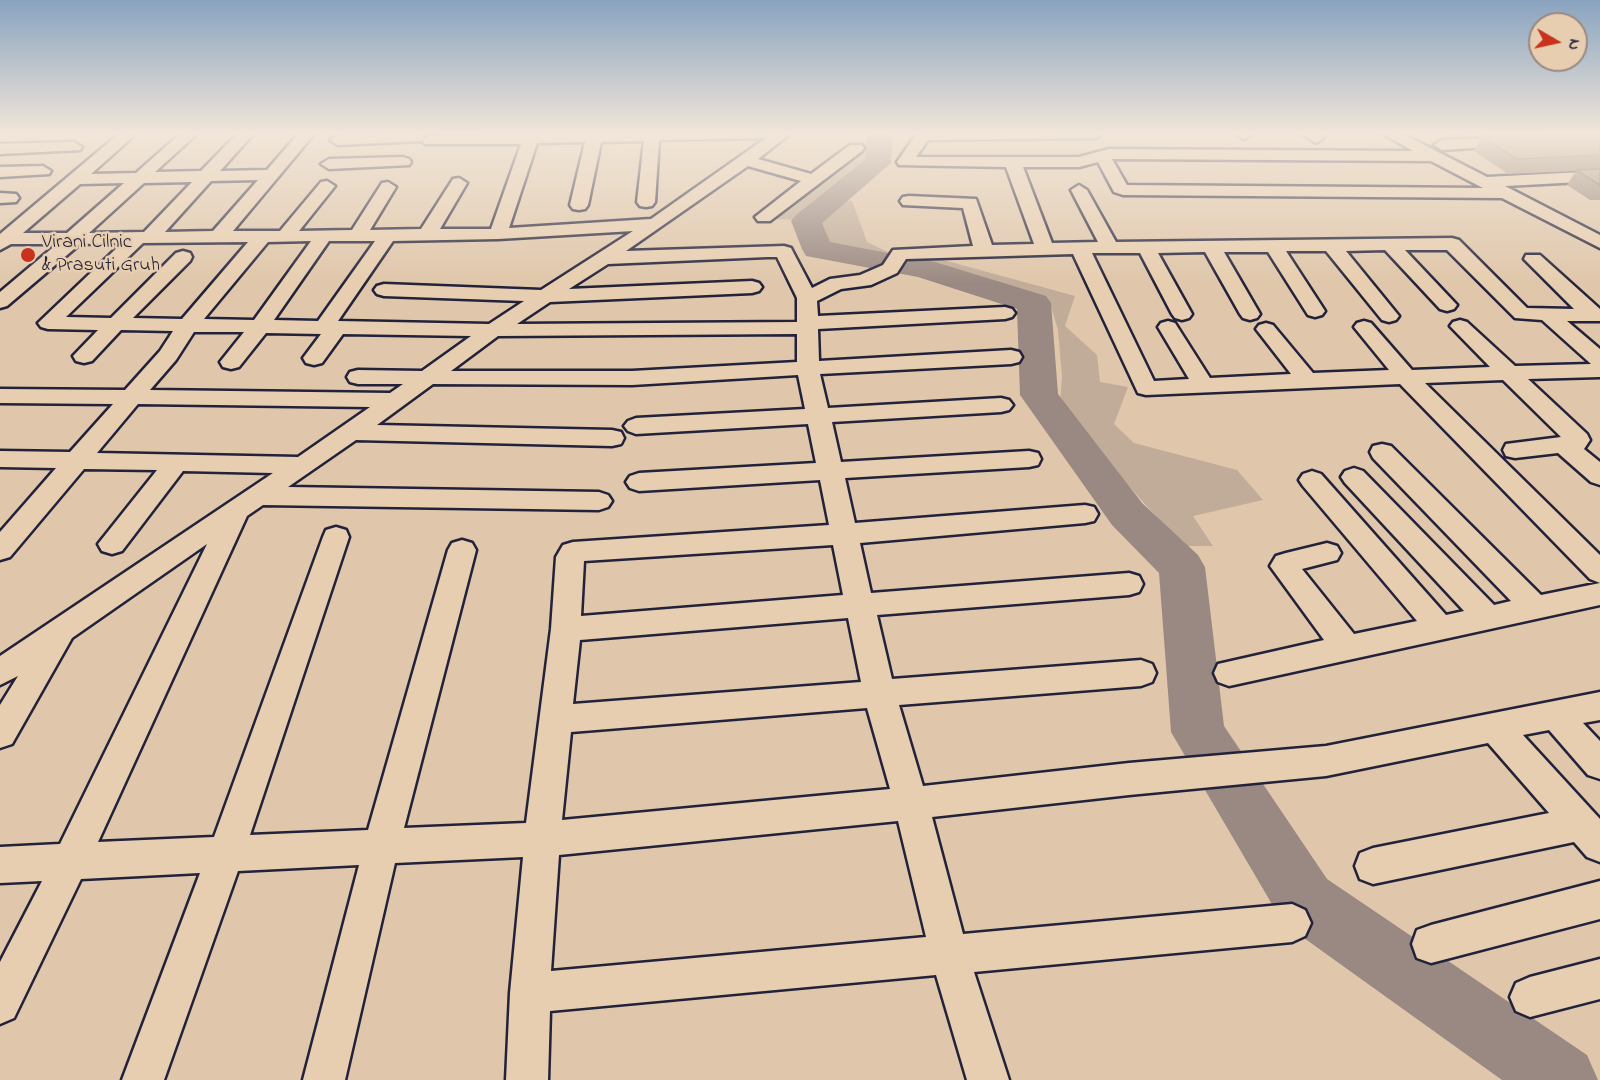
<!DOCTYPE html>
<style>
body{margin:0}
#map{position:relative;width:1600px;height:1080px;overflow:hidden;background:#e0c7ab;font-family:"Indie Flower",sans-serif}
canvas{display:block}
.north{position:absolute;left:1528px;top:12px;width:60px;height:60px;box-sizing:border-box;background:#e8ceb0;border:2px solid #998981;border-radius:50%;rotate:99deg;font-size:16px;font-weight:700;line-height:24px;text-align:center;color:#22223b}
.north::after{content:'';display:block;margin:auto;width:21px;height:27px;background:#c8321e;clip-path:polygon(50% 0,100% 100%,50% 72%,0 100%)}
</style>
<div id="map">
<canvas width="1600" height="1080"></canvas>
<div class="north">N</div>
</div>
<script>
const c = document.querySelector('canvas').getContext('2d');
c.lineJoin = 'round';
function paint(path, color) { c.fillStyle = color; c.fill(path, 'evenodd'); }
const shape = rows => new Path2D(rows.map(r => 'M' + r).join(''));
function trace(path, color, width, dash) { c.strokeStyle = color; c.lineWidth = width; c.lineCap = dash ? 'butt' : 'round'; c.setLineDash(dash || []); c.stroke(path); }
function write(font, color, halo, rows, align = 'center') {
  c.font = font + ' "Indie Flower",sans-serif'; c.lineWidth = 5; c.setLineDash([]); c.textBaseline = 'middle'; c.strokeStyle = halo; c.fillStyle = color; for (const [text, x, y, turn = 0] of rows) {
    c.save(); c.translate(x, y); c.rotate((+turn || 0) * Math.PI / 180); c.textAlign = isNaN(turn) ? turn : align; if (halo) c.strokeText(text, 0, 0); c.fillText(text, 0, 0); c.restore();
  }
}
paint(shape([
 [865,151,878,155,804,220,773,219],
 [837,200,852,201,867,242,909,262,940,259,1075,296,1065,326,1097,355,1100,382,1128,387,1114,424,1134,443,1237,470,1263,500,1193,516,1213,546,1183,546,1076,428,1060,404,1062,377,1058,330,1051,306,993,284,867,259,823,242,818,220]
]), '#c0ac99');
paint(shape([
 [867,133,893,133,891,163,822,223,830,242,935,262,1046,296,1051,303,1058,394,1142,503,1198,555,1205,567,1224,726,1327,879,1587,1055,1598,1080,1502,1080,1283,923,1171,732,1159,573,1112,525,1020,395,1017,309,918,277,806,256,802,249,791,221,796,215,865,160,867,133]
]), '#9a8982');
const minor = shape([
 [120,133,137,133,91,174,136,173,181,133,198,133,155,172,201,171,238,133,254,133,220,171,267,170,299,133,315,133,233,231,280,231,321,182,327,181,335,186,299,231,352,230,382,183,388,182,396,187,370,230,421,229,453,179,459,178,467,183,440,229,491,229,521,144,425,144,422,141,425,138,430,136,584,133,791,133,758,159,811,174,850,145,862,145,864,148,862,151,770,221,758,221,755,217,801,181,748,166,626,251,784,246,791,248,793,252,812,288,830,279,860,275,883,265,893,250,973,246,963,208,903,205,900,201,903,197,909,196,976,199,992,245,1034,244,1006,167,899,165,897,162,917,133,1104,133,1096,138,928,140,916,157,1079,157,1109,149,1413,151,1382,133,1401,133,1487,177,1600,171,1600,181,1505,186,1600,235,1600,248,1502,198,1123,195,1114,192,1098,162,1079,167,1023,167,1052,243,1098,242,1071,190,1079,185,1087,190,1116,242,1452,238,1459,240,1527,308,1574,309,1524,259,1526,255,1540,255,1600,309,1600,321,1567,321,1600,349,1600,377,1528,379,1587,434,1590,440,1584,449,1600,462,1600,485,1591,482,1558,453,1515,458,1506,456,1503,450,1506,444,1561,437,1503,380,1425,383,1600,555,1600,583,1590,579,1400,384,1146,395,1138,393,1073,254,906,259,897,273,871,285,841,289,817,301,818,316,1005,307,1012,309,1015,313,1012,317,1005,319,818,329,819,361,1011,350,1019,352,1022,357,1019,362,1011,364,820,374,828,408,1001,398,1009,400,1013,405,1009,410,1001,412,832,422,841,462,1029,451,1038,453,1041,459,1038,465,1029,467,845,478,855,523,1085,505,1094,507,1098,514,1094,521,1085,523,860,543,871,593,1129,573,1139,576,1143,584,1139,592,1129,595,877,615,892,679,1141,660,1152,664,1156,673,1152,682,1141,686,899,705,923,786,1129,763,1326,746,1600,692,1600,720,1583,723,1600,741,1600,779,1588,775,1549,730,1523,735,1600,819,1600,862,1587,857,1574,842,1373,884,1360,879,1355,866,1360,853,1373,848,1549,813,1488,743,1326,776,1129,795,932,817,963,934,1292,904,1305,910,1311,923,1305,936,1292,942,974,972,1009,1080,967,1080,936,975,550,1011,548,1080,506,1080,510,993,523,857,395,863,345,1080,303,1080,359,865,238,871,164,1080,122,1080,200,873,81,879,14,1018,0,1024,0,962,42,881,0,883,0,847,60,844,207,544,72,638,12,744,0,748,0,705,18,676,0,685,0,656,273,473,183,471,122,551,112,554,102,551,98,544,157,470,84,469,10,557,0,560,0,532,56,468,0,467,0,451,70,452,113,404,0,403,0,389,125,390,160,351,173,331,121,330,92,361,84,363,76,361,73,356,98,330,48,329,41,327,38,323,122,243,80,244,7,306,0,308,0,292,57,244,11,244,0,250,0,234,120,133],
 [766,138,651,219,509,228,537,143,585,142,570,205,573,209,579,210,585,209,588,205,601,142,644,141,637,202,640,206,646,207,652,206,655,202,659,140,766,138],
 [1112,159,1431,161,1483,188,1127,185,1112,159],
 [258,180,213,231,165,232,211,181,258,180],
 [192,182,144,232,89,233,144,183,192,182],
 [124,183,67,233,23,233,80,184,124,183],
 [633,231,541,290,384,284,377,286,374,290,377,294,384,296,524,301,489,324,338,321,393,241,498,239,633,231],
 [311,241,254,320,204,319,268,242,311,241],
 [329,241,375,241,318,321,274,320,329,241],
 [248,242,182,319,133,318,190,261,192,257,190,253,183,251,176,253,111,318,66,317,143,243,248,242],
 [1385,250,1440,309,1447,311,1454,309,1457,305,1405,250,1447,250,1515,318,1542,320,1591,364,1515,366,1467,322,1460,320,1453,322,1450,326,1490,367,1412,370,1371,323,1364,321,1357,323,1354,327,1389,370,1313,373,1273,325,1266,323,1259,325,1256,329,1291,374,1210,378,1175,323,1168,321,1161,323,1158,327,1189,379,1154,381,1092,253,1140,253,1172,314,1175,318,1182,320,1189,318,1192,314,1158,253,1205,252,1240,314,1243,318,1250,320,1257,318,1260,314,1224,252,1268,252,1308,315,1315,317,1322,315,1325,311,1286,251,1326,251,1382,320,1389,322,1396,320,1399,316,1346,251,1385,250],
 [767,257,777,257,797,298,797,322,517,324,550,302,752,293,759,291,762,287,759,283,752,281,569,289,608,264,767,257],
 [194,332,244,332,220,362,223,367,231,369,239,367,266,333,321,334,303,358,306,363,314,365,322,363,343,334,471,336,422,371,358,370,350,372,347,377,350,382,358,384,403,384,390,393,150,390,176,360,194,332],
 [797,334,797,362,632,371,451,371,498,336,797,334],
 [798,375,805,409,636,418,628,421,624,426,628,431,636,434,808,424,816,463,639,473,630,476,626,482,630,488,639,491,820,480,829,525,573,542,563,545,556,557,551,629,526,823,404,828,476,550,472,543,462,540,452,543,448,550,368,830,250,835,349,537,346,530,336,527,326,530,323,537,214,837,98,842,247,516,263,505,599,510,608,507,612,501,608,495,599,492,288,487,356,440,612,446,621,444,624,438,621,432,612,430,377,425,433,384,632,385,798,375],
 [138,404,370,407,298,457,97,453,138,404],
 [833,545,843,595,581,616,584,561,833,545],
 [848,618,861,682,573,704,580,640,848,618],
 [867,708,890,789,562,820,571,732,867,708],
 [898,821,926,937,551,971,559,855,898,821],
 [416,133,421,135,424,138,421,141,338,145,330,140,338,135,416,133],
 [1234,133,1251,133,1252,134,1244,139,1234,133],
 [1300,133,1318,133,1324,138,1316,143,1300,133],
 [1515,137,1520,139,1523,142,1520,145,1442,150,1434,145,1442,140,1515,137],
 [74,142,82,147,80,150,0,154,0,144,74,142],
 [403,157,409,159,411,162,409,165,329,169,321,164,329,159,403,157],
 [43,166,51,171,49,174,0,177,0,167,43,166],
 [0,193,16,194,19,198,16,202,0,203,0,193],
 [1382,444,1391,446,1541,595,1600,583,1600,605,1229,686,1218,682,1214,673,1218,664,1324,640,1270,566,1276,556,1286,553,1327,543,1337,546,1341,553,1337,560,1302,569,1354,634,1417,621,1303,486,1299,480,1303,474,1312,471,1321,474,1446,615,1464,611,1345,483,1341,477,1345,471,1354,468,1363,471,1494,605,1511,601,1373,458,1370,452,1373,446,1382,444],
 [1600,881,1600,919,1431,963,1417,958,1412,944,1417,930,1431,925,1600,881],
 [1600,959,1600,999,1530,1017,1516,1011,1510,997,1516,983,1530,977,1600,959]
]);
trace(minor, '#22223b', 5);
paint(minor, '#e8ceb0');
paint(shape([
 [1447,133,1561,133,1451,136],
 [1600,133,1600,200,1590,200,1567,185,1576,171,1508,174,1474,151,1482,137]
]), '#938478');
const building = shape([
 [1600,133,1600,155,1517,159,1482,137,1600,133],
 [1600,169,1600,185,1576,170,1600,169]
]);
paint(building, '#ab9a8c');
trace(building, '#786c62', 1.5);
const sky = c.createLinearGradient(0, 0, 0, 284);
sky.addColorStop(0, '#89a3bf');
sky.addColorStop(0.47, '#f1e6d9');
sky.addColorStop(1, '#f1e6d900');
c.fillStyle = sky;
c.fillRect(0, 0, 1600, 284);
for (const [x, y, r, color] of [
 [28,255,8,"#c8321e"]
]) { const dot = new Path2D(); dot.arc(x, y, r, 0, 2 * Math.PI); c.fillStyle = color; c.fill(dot); trace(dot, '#e8ceb0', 2); }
write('20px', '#22223b', '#e8ceb0', [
 ["Virani Cilnic",42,244],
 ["& Prasuti Gruh",42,267]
], 'left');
</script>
